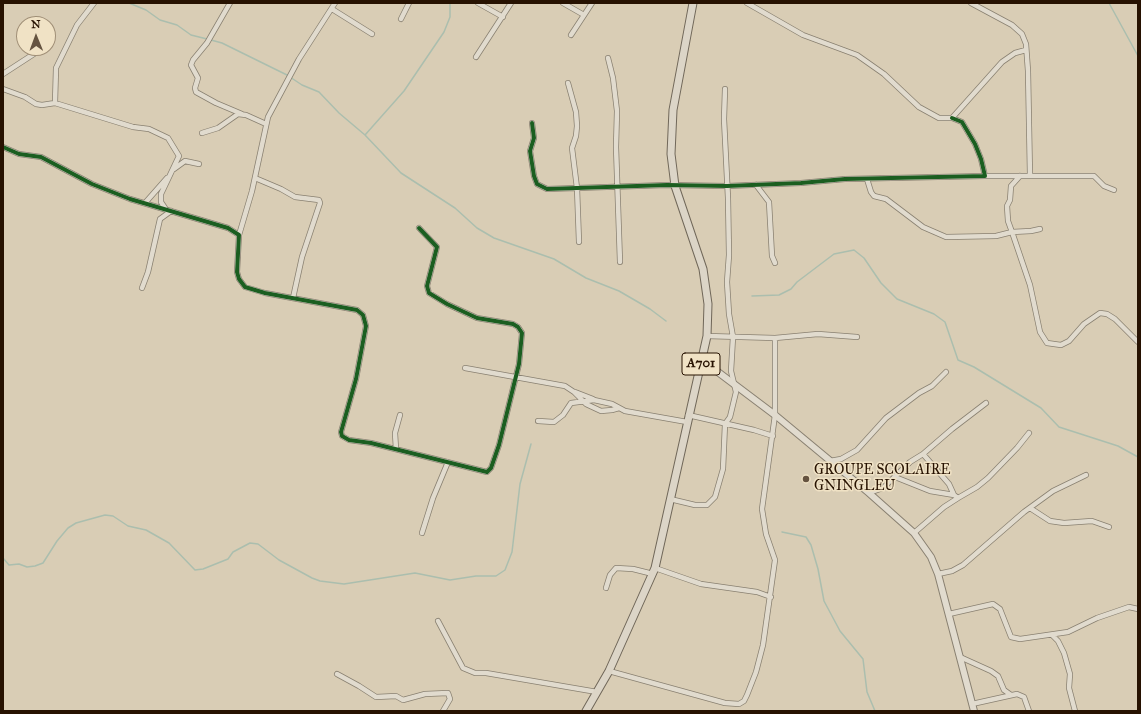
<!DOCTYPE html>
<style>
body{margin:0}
#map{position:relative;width:1141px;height:714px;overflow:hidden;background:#d9cdb5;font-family:"IM FELL Great Primer",serif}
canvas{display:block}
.frame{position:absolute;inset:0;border:4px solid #271201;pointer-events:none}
.north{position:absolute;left:16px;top:16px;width:40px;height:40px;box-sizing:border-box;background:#f0e2c5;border:1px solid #a08f77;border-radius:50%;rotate:359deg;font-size:11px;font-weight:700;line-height:16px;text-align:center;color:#271201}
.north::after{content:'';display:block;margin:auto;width:14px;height:18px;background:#655340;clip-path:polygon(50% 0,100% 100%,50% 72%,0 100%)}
</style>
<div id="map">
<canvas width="1141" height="714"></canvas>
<div class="frame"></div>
<div class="north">N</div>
</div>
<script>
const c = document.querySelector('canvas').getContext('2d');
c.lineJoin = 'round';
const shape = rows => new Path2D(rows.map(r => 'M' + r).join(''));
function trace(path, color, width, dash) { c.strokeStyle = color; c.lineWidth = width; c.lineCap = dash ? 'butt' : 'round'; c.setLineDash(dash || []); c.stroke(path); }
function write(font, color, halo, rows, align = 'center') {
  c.font = font + ' "IM FELL Great Primer",serif'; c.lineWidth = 3; c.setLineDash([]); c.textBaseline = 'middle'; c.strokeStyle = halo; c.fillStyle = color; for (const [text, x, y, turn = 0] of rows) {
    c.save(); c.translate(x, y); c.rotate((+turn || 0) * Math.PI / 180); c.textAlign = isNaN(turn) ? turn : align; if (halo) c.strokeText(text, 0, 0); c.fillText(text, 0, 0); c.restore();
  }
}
trace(shape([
 [129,3,146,10,160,20,177,25,191,35,207,39],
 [1109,3,1138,56],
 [211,40,222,43,287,75,302,85,319,92,339,113,365,135,401,173,455,208,477,228,494,238,554,259,586,278,619,291,650,309,666,321],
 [365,135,404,91,444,32,450,17,450,3],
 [752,296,779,295,791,289,797,282,834,254,854,250,864,258,881,283,897,299,934,314,945,322,958,360,974,367,1041,408,1059,427,1118,446,1138,457],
 [782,532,806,537,811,545,818,569,824,601,840,631,863,659,867,692,875,711],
 [3,558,9,565,19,564,27,567,35,566,43,563,57,541,68,528,76,523,105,515,113,516,128,526,146,530,169,543,195,570,203,569,228,559,233,552,250,543,258,544,279,560,312,578,320,581,344,584,415,573,450,580,476,576,496,576,505,570,512,552,520,484,531,444]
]), '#abbeae', 1.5);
const minor = shape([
 [230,3,207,43,193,60,191,65,198,78,195,88,196,92,216,103,242,114],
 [478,3,503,17],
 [563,3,584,15],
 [747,3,803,35,857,55,884,74,919,107,939,118,952,118,1002,62,1015,53,1026,50],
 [971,3,1012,25,1022,34,1026,44,1028,71,1030,176],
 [332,9,372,34],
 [401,19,409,3],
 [571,35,592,3],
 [476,57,511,3],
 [608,58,613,78,617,111,616,147,620,262],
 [3,74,43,48],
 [568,83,576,112,577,126,576,136,572,148,577,188,579,242],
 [3,89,25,97,36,104,42,105,55,103,133,127,149,129,168,138,179,156,161,194,161,202,165,208],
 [55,103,56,68,77,25,94,3],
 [532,123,534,138,530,151,534,176,537,184,547,189,667,185,727,186,801,183,845,179,985,176,981,159,975,144,962,122,952,118],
 [202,133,218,128,238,114,246,115,266,124],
 [3,147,19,154,41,157,92,184,130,199,228,228,239,235,237,272,239,279,245,287,265,293,357,310,363,315,366,326,356,379,341,432,342,436,349,440,371,443,487,472,491,468,499,445,519,364,522,333,518,327,513,324,477,318,447,304,429,293,427,286,437,247,419,228],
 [174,169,185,161,199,164],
 [985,176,1094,176,1104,186,1114,190],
 [1020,176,1011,186,1010,200,1007,206,1008,221,1012,232,1031,231,1040,229],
 [255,178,281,189,295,197,319,200,320,203,302,257,293,298],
 [867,179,871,192,874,196,886,199,923,227,946,237,996,236,1012,232,1030,285,1040,332,1047,343,1061,345,1069,341,1084,324,1100,313,1107,314,1115,319,1138,342],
 [756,185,769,202,772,256,775,263],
 [145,203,167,178],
 [239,235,252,191,268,117,299,59,335,3],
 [142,288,148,272,160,219,171,211],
 [707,336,775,338,818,334,857,337],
 [465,368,565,386,574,392,586,404,601,411,612,410,619,408],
 [575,392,593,399],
 [688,415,754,430,773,436],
 [538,421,554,422,563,415,571,403,594,400,612,404,625,411,687,422],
 [396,449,395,433,400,415],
 [923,454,952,429,986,403],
 [830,461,841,459,857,450,886,418,919,393,932,386,946,372],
 [895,477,930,491,954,495],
 [869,493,883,488,910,462,923,454,949,484,954,495,958,498,977,487,988,478,1017,448,1029,433],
 [670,499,695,505,707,505,715,497,723,469,725,424,730,417,736,392,731,371,733,337,729,314,727,282,729,255,728,198,724,119,725,89],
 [1030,508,1050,521,1064,523,1092,521,1109,527],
 [422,533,433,498,448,462],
 [914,533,944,507,958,498],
 [655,568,701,584,757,592,771,597],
 [938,574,952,571,963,565,1024,512,1053,491,1086,475],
 [606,588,610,575,616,568,633,569,653,574],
 [949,614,993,604,1000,609,1011,637,1020,639,1068,632,1097,618,1129,607,1138,609],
 [438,621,463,668,475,673,486,673,597,692],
 [1052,635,1058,641,1064,653,1070,674,1069,688,1075,711],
 [960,657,991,671,998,676,1004,690,1011,695],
 [609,671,725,703,739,704,744,701,747,695,756,672,763,645,775,560,766,534,762,509,775,415,775,338],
 [337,674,359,686,376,697,396,696,403,700,425,694,448,693,450,699,443,711],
 [972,704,1017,694,1024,697,1029,711]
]);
const tertiary = shape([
 [702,360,775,415,869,493,914,533,931,557,938,574,974,711]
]);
const primary = shape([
 [586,711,609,671,655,568,707,336,708,304,703,269,675,186,671,154,673,110,693,3]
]);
trace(minor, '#898071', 6);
trace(tertiary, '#898071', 8);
trace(primary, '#706759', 9);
trace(minor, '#e1dbce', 4.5);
trace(tertiary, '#e1dbce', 6);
trace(primary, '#dcd5c7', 7);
trace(shape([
 [532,123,534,138,530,151,534,176,537,184,547,189,667,185,727,186,801,183,845,179,985,176,981,159,975,144,962,122,952,118],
 [3,147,19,154,41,157,92,184,130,199,228,228,239,235,237,272,239,279,245,287,265,293,357,310,363,315,366,326,356,379,341,432,342,436,349,440,371,443,487,472,491,468,499,445,519,364,522,333,518,327,513,324,477,318,447,304,429,293,427,286,437,247,419,228]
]), '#1b5e20', 4);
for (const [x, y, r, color] of [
 [806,479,4,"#655340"]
]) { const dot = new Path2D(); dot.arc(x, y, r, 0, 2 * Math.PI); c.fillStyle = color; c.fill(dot); trace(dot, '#f0e2c5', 1.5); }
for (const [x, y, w] of [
 [701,364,38]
]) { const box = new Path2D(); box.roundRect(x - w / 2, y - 11, w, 22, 3); c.fillStyle = '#f0e2c5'; c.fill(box); trace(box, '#271201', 1); }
write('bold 13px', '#271201', null, [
 ["A701",701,364]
]);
write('14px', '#271201', '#f0e2c5', [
 ["GROUPE SCOLAIRE",814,471],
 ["GNINGLEU",814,487]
], 'left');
</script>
